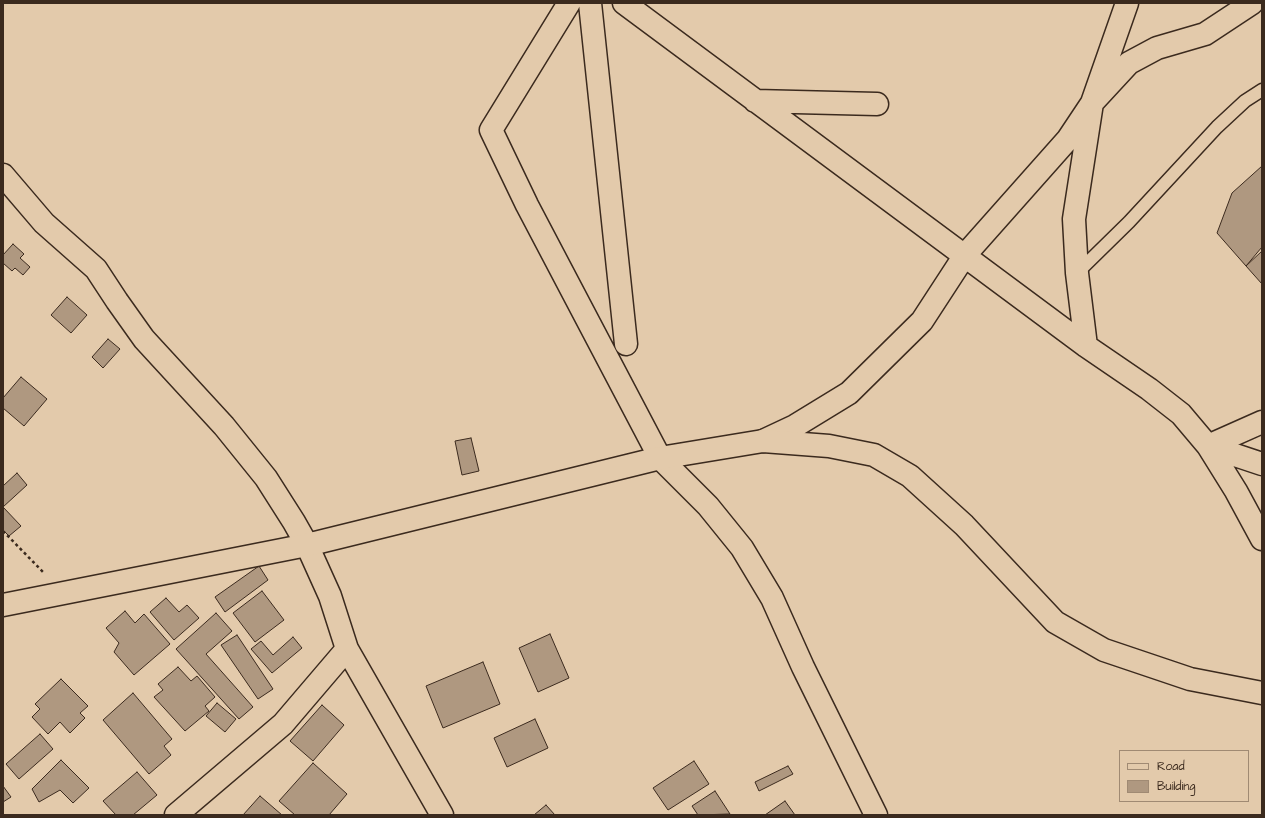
<!DOCTYPE html>
<style>
body{margin:0}
#map{position:relative;width:1265px;height:818px;overflow:hidden;background:#e3caab;font-family:"Architects Daughter",sans-serif}
canvas{display:block}
.frame{position:absolute;inset:0;border:4px solid #3b2a1e;pointer-events:none}
.legend{position:absolute;left:1119px;top:750px;width:130px;height:52px;box-sizing:border-box;background:#e3caab;border:1px solid #a08a73;margin:0;padding:5px 7px;list-style:none;font-size:12px;color:#3b2a1e}
.legend li{display:flex;align-items:center;gap:8px;height:20px}
.legend b{width:20px;border:1px solid #a08a73}
</style>
<div id="map">
<canvas width="1265" height="818"></canvas>
<div class="frame"></div>
<ul class="legend">
<li><b style="height:5px;background:#e3caab"></b>Road</li>
<li><b style="height:11px;background:#af9880"></b>Building</li>
</ul>
</div>
<script>
const c = document.querySelector('canvas').getContext('2d');
c.lineJoin = 'round';
function paint(path, color) { c.fillStyle = color; c.fill(path, 'evenodd'); }
const shape = rows => new Path2D(rows.map(r => 'M' + r).join(''));
function trace(path, color, width, dash) { c.strokeStyle = color; c.lineWidth = width; c.lineCap = dash ? 'butt' : 'round'; c.setLineDash(dash || []); c.stroke(path); }
const building = shape([
 [1262,166,1262,251,1246,266,1217,233,1232,193,1262,166],
 [13,244,24,254,20,258,30,267,23,275,15,268,12,271,3,263,3,255,13,244],
 [1262,247,1262,284,1246,266,1262,247],
 [67,297,87,315,71,333,51,315,67,297],
 [108,339,120,349,103,368,92,357,108,339],
 [21,377,47,399,24,426,3,408,3,398,21,377],
 [471,438,479,471,462,475,455,441,471,438],
 [17,473,27,485,3,507,3,486,17,473],
 [3,507,21,526,9,536,3,530,3,507],
 [259,566,268,580,225,612,215,597,259,566],
 [262,591,284,620,255,642,233,613,262,591],
 [166,598,179,612,187,605,199,618,174,640,150,612,166,598],
 [125,611,135,623,144,614,170,644,134,675,114,652,119,643,106,628,125,611],
 [216,613,232,631,206,654,253,707,239,719,176,649,216,613],
 [550,634,569,678,538,692,519,648,550,634],
 [237,635,273,689,258,699,221,645,237,635],
 [293,637,302,648,272,673,251,649,261,641,273,655,293,637],
 [483,662,500,704,443,728,426,686,483,662],
 [178,667,191,681,197,676,215,697,205,706,209,711,185,731,154,697,163,690,158,684,178,667],
 [61,679,88,706,80,713,85,718,70,733,60,722,48,734,32,717,40,709,35,704,61,679],
 [133,693,172,739,164,746,171,755,149,774,103,720,133,693],
 [217,703,236,719,225,732,206,716,217,703],
 [322,705,344,725,313,761,290,741,322,705],
 [535,719,548,748,507,767,494,738,535,719],
 [40,734,53,749,19,779,6,764,40,734],
 [61,760,89,788,73,803,60,790,39,802,32,789,61,760],
 [694,761,709,784,668,810,653,788,694,761],
 [313,763,347,794,329,815,295,815,279,801,313,763],
 [788,766,793,774,759,791,755,782,788,766],
 [137,772,157,795,133,815,116,815,103,801,137,772],
 [3,786,11,797,3,802,3,786],
 [715,791,730,814,698,815,692,806,715,791],
 [260,796,282,815,243,815,260,796],
 [785,801,795,815,765,815,785,801],
 [546,805,555,815,534,815,546,805]
]);
paint(building, '#af9880');
trace(building, '#3b2a1e', 1);
const service = shape([
 [1077,273,1129,222,1217,127,1245,101,1262,90]
]);
const minor = shape([
 [569,3,491,130,527,205,660,458,708,506,742,548,772,598,803,667,876,815],
 [590,3,626,344],
 [624,3,1086,346,1149,389,1181,414,1208,446,1236,491,1262,539],
 [755,101,877,104],
 [3,175,44,223,96,269,117,301,144,339,224,426,266,478,294,522,307,545,330,596,347,649,442,815],
 [1086,346,1077,273,1074,219,1092,103,1127,3],
 [1262,422,1208,446,1262,464],
 [763,441,795,426,849,393,922,321,965,255,1068,139,1092,103,1129,63,1157,48,1205,34,1252,3],
 [176,815,283,724,347,649]
]);
const tertiary = shape([
 [3,605,307,545,660,458,763,441,829,446,874,455,910,476,964,525,1055,622,1104,650,1190,679,1262,693]
]);
trace(service, '#3b2a1e', 15);
trace(minor, '#3b2a1e', 25);
trace(tertiary, '#3b2a1e', 25);
trace(shape([
 [3,531,44,573]
]), '#3b2a1e', 2.5, [3, 3]);
trace(service, '#e3caab', 12);
trace(minor, '#e3caab', 22);
trace(tertiary, '#e3caab', 22);
</script>
